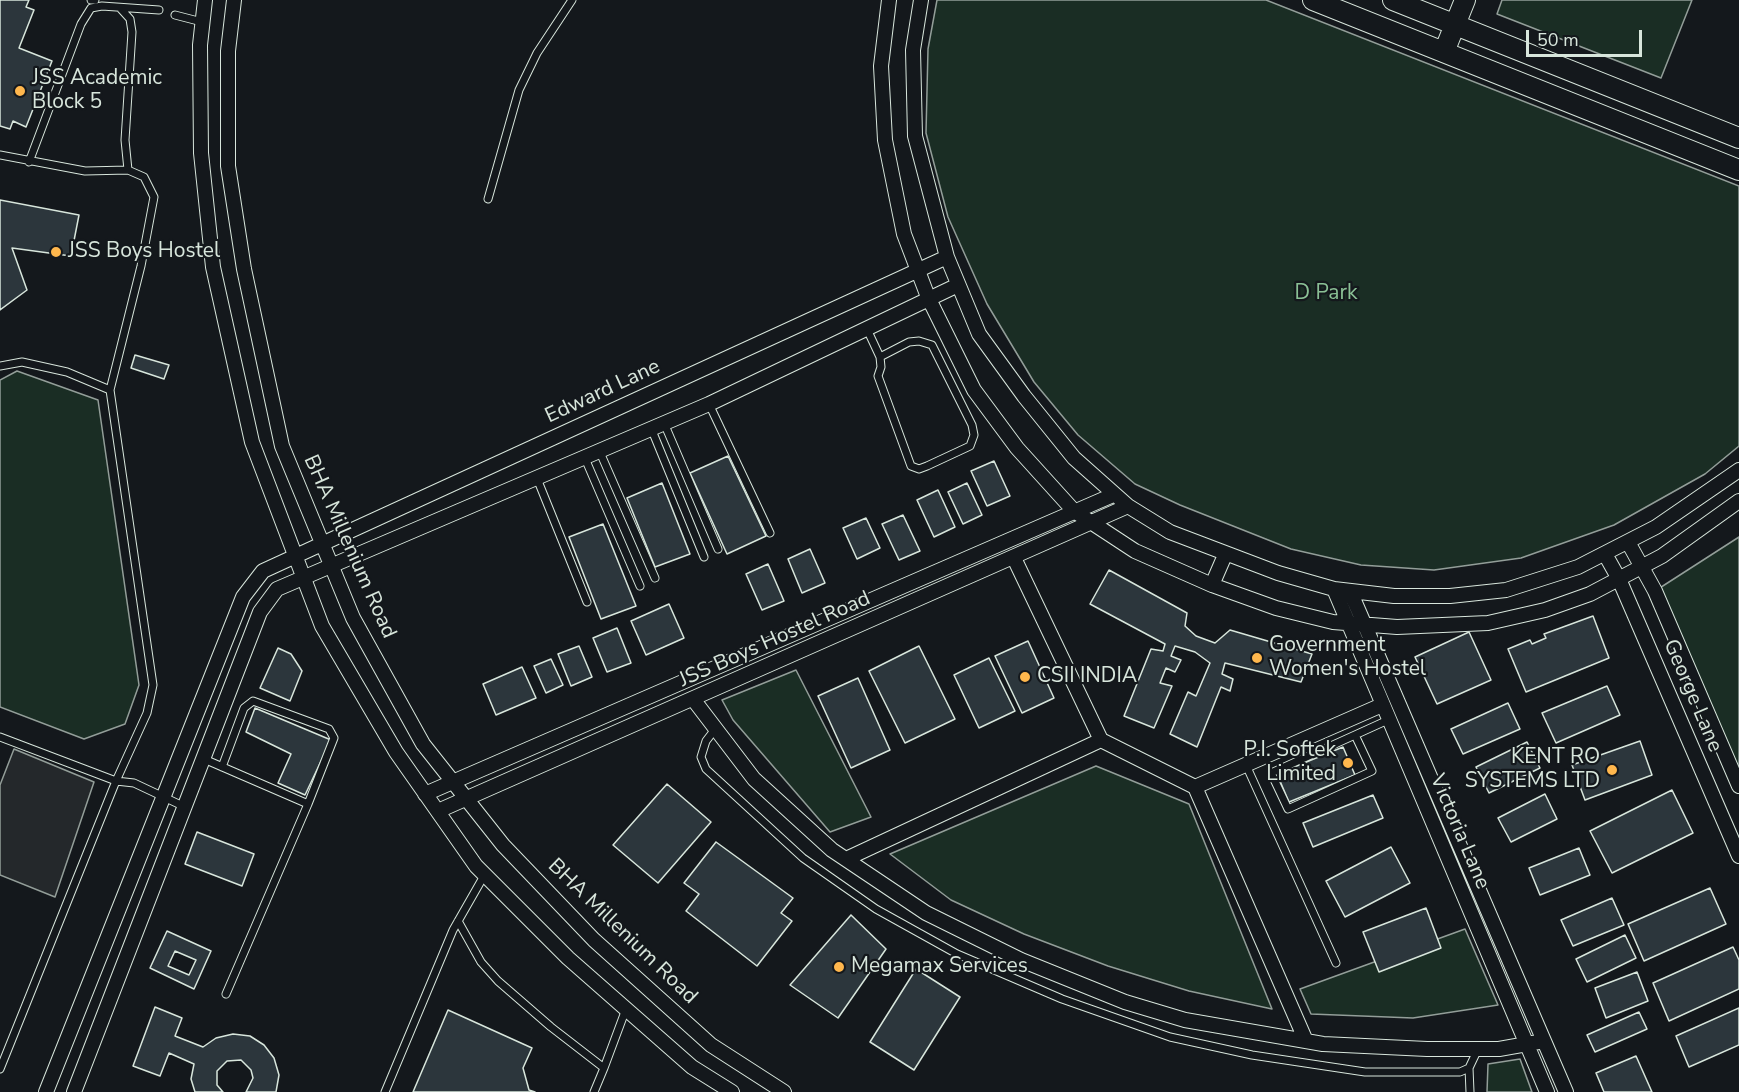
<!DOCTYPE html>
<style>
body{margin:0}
#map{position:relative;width:1739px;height:1092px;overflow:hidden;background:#14181c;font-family:"Nunito Sans",sans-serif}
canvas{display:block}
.scale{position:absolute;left:1526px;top:30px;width:116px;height:27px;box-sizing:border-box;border:3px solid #d8e6dc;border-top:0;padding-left:8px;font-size:18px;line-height:21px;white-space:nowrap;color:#d8e6dc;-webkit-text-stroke:4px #14181c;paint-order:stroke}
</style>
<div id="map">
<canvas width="1739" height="1092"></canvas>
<div class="scale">50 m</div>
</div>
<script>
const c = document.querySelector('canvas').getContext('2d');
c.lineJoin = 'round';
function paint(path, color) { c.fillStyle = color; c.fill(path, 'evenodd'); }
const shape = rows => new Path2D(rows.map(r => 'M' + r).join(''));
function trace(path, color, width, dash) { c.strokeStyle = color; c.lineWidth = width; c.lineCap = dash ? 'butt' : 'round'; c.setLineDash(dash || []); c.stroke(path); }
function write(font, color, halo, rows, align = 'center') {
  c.font = font + ' "Nunito Sans",sans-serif'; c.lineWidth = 4.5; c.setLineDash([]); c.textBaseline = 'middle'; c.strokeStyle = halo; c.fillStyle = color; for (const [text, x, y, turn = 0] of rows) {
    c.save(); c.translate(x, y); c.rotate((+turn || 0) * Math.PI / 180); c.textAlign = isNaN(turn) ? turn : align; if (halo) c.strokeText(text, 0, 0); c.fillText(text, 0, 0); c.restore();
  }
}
const green = shape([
 [937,0,1266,0,1739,186,1739,446,1705,474,1614,525,1521,558,1434,570,1361,565,1291,549,1180,505,1135,484,1078,435,1034,382,987,304,948,217,926,133,928,49,937,0],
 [1502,0,1692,0,1661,78,1497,14,1502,0],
 [17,371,98,400,139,685,125,724,84,739,0,707,0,380,17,371],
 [1739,537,1739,786,1655,591,1739,537],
 [796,670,871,817,830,832,733,720,722,700,796,670],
 [1096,766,1189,804,1272,1009,1189,991,1108,966,1024,934,951,900,890,854,1096,766],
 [1465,929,1498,1005,1413,1018,1311,1014,1300,989,1465,929],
 [1520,1059,1532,1092,1487,1092,1488,1064,1520,1059]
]);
paint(green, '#1a2d24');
trace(green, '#939e99', 1.5);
const parking = shape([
 [14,749,94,782,55,897,0,875,0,785,14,749]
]);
paint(parking, '#24282b');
trace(parking, '#939e99', 1.5);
const building = shape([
 [0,0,29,0,26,7,34,10,19,48,52,61,26,127,13,121,10,129,0,126,0,0],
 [0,200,79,215,71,256,12,248,27,290,0,310,0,200],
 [135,355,169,365,164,379,131,368,135,355],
 [728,456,766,536,727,554,690,473,728,456],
 [994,461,1010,496,987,506,971,471,994,461],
 [662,483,690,554,655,567,627,498,662,483],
 [967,483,982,515,963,524,948,492,967,483],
 [938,490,955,527,934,537,917,500,938,490],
 [903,515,920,551,899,560,882,524,903,515],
 [866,518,880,548,857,559,843,528,866,518],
 [603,524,636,606,601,619,569,537,603,524],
 [810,549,825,583,802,593,788,559,810,549],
 [768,564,784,601,762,610,746,574,768,564],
 [1109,570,1187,613,1185,626,1196,636,1215,643,1230,630,1312,654,1301,682,1225,663,1222,674,1233,679,1230,691,1221,687,1197,747,1170,734,1188,692,1196,696,1210,663,1195,652,1175,646,1171,656,1181,660,1175,672,1166,668,1160,683,1172,686,1154,728,1124,716,1151,649,1163,651,1165,644,1090,604,1109,570],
 [669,604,684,638,646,655,631,621,669,604],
 [1593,616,1609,658,1526,692,1508,649,1530,640,1532,644,1546,638,1544,634,1593,616],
 [617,628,631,663,607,672,593,638,617,628],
 [1469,632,1491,680,1437,704,1415,657,1469,632],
 [1028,641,1054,698,1022,713,995,656,1028,641],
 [579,646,592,677,571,686,558,654,579,646],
 [919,646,955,719,905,743,869,671,919,646],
 [278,648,291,654,302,671,290,701,260,688,278,648],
 [989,658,1015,711,979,728,954,675,989,658],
 [551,659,563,685,546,693,534,666,551,659],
 [522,667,536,698,496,715,483,684,522,667],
 [858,678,890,750,851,768,818,696,858,678],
 [1607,686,1620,715,1556,743,1542,713,1607,686],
 [1508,703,1520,729,1463,754,1451,729,1508,703],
 [255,708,331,740,305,795,278,783,291,754,246,732,255,708],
 [1640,741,1652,775,1585,800,1572,765,1640,741],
 [1527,742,1540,768,1489,793,1476,767,1527,742],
 [1343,747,1355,775,1289,802,1277,774,1343,747],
 [667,784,711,822,658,883,613,845,667,784],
 [1672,790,1693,833,1612,873,1590,831,1672,790],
 [1545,794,1557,819,1511,842,1498,818,1545,794],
 [1373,795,1383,818,1313,847,1303,823,1373,795],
 [197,832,254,854,242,886,185,864,197,832],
 [716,842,793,898,781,913,792,921,757,966,686,911,699,894,684,883,716,842],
 [1391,847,1410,883,1345,917,1326,881,1391,847],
 [1579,848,1590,875,1540,895,1529,868,1579,848],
 [1710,888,1726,924,1644,961,1628,924,1710,888],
 [1612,898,1624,925,1573,946,1561,920,1612,898],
 [1426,908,1441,948,1379,972,1363,932,1426,908],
 [851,915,886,949,838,1018,790,985,851,915],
 [167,931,211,951,194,989,150,968,167,931],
 [175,951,196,960,189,975,168,966,175,951],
 [1625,935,1636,958,1587,982,1576,959,1625,935],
 [1733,947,1739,960,1739,989,1669,1021,1653,983,1733,947],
 [916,969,960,997,914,1070,870,1042,916,969],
 [1637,972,1648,1001,1606,1018,1595,988,1637,972],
 [155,1007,182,1018,175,1036,203,1047,216,1038,233,1034,250,1036,264,1045,274,1058,279,1075,276,1092,246,1092,253,1078,251,1070,241,1060,227,1061,217,1071,217,1085,223,1092,195,1092,191,1079,194,1064,169,1053,160,1076,133,1066,155,1007],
 [1739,1008,1739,1045,1689,1067,1676,1036,1739,1008],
 [448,1010,532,1048,523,1068,529,1090,535,1092,413,1092,448,1010],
 [1639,1012,1647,1029,1595,1052,1587,1035,1639,1012],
 [1636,1056,1652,1092,1604,1092,1596,1073,1636,1056]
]);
paint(building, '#2c363c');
trace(building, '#d8e6dc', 1.5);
const lane = shape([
 [91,0,95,0],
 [175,15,202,22],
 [0,155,85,171,128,170],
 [29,162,81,24,91,8,102,6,159,10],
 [488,199,519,90,537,53,572,0],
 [866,327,880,357,881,367,878,376,911,466,919,469,927,466,970,446,974,435,972,425,932,345,919,341,909,342,880,357],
 [0,366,22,362,67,372,110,390],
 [709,404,770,533],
 [664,423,718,549],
 [651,428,704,557],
 [599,450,655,578],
 [584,456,640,586],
 [536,476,587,602],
 [716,728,706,741,701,757,706,769,803,858,876,909,957,954,1062,999,1170,1037,1252,1055,1365,1072,1460,1072,1469,1068,1478,1049],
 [1355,735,1372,771,1288,809,1271,773,1355,735,1388,720],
 [0,737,116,781,134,783,185,807],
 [204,759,308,804,226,994],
 [1246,765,1336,963],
 [222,767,244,708,253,701,329,729,334,738,308,804],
 [458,921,481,962,498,981,551,1027,604,1068,594,1092],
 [604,1068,626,1009],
 [1469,1068,1470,1092],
 [0,1069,116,781,147,713,153,685,110,390,141,266,154,197,144,177,128,170,125,140,132,32,130,19,120,8],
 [385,1092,453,930,485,874]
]);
const street = shape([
 [205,0,200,45,201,153,213,267,252,442,322,626,396,752,476,866,568,958,692,1067,732,1092],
 [234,0,228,51,228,166,244,269,282,446,353,618,423,744,503,845,594,940,711,1045,784,1092],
 [889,0,881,66,885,140,904,234,928,297,974,390,1017,448,1074,511,1135,551,1212,585,1276,608,1333,622,1397,627,1488,623,1545,610,1590,594,1662,556,1739,501],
 [921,0,913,50,915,136,947,257,979,334,1024,396,1074,458,1128,506,1170,532,1278,573,1334,589,1394,596,1450,596,1506,590,1578,567,1656,527,1739,470],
 [1628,542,1655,591,1739,786],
 [1605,554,1619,579,1739,856],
 [1014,558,1101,740],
 [1212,585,1225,555],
 [1334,589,1547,1092],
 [1350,591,1566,1092],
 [693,699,754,779,832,850,926,913,1021,960,1125,1002,1185,1020,1323,1044,1427,1049,1499,1049,1544,1041],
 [1195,787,1382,705],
 [425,794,1113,495],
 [438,811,1128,506],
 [846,859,1101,740,1195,787,1306,1041],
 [46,1092,243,597,263,571,947,257],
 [74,1092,260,612,277,589,709,404,958,285]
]);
const secondary = shape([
 [1313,0,1739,170],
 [1393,0,1739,138],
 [1444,52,1465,0]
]);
trace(lane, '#d8e6dc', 9);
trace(street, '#d8e6dc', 16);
trace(secondary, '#d8e6dc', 22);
trace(lane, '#14181c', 7);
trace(street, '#14181c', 14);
trace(secondary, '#14181c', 20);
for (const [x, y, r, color] of [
 [20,91,6,"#ffb74d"],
 [56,252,6,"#ffb74d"],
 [1257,658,6,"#ffb74d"],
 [1025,677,6,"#ffb74d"],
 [1348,763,6,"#ffb74d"],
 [1612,770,6,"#ffb74d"],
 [839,967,6,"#ffb74d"]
]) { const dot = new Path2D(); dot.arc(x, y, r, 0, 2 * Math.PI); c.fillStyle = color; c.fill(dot); trace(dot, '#14181c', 2); }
write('21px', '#d8e6dc', '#14181c', [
 ["JSS Academic",32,79],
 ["Block 5",32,103],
 ["JSS Boys Hostel",68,252],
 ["Government",1269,646],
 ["Women's Hostel",1269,670],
 ["CSII INDIA",1037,677],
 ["P.I. Softek",1336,751,"right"],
 ["Limited",1336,775,"right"],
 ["KENT RO",1600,758,"right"],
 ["SYSTEMS LTD",1600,782,"right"],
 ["Megamax Services",851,967]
], 'left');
write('21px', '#8ac095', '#14181c', [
 ["D Park",1326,294]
]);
write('21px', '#d8e6dc', '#14181c', [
 ["Edward Lane",603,392,-25],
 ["BHA Millenium Road",349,547,66],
 ["JSS Boys Hostel Road",775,640,-24],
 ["George Lane",1692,696,67],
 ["Victoria Lane",1459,832,67],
 ["BHA Millenium Road",622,932,44]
]);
</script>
